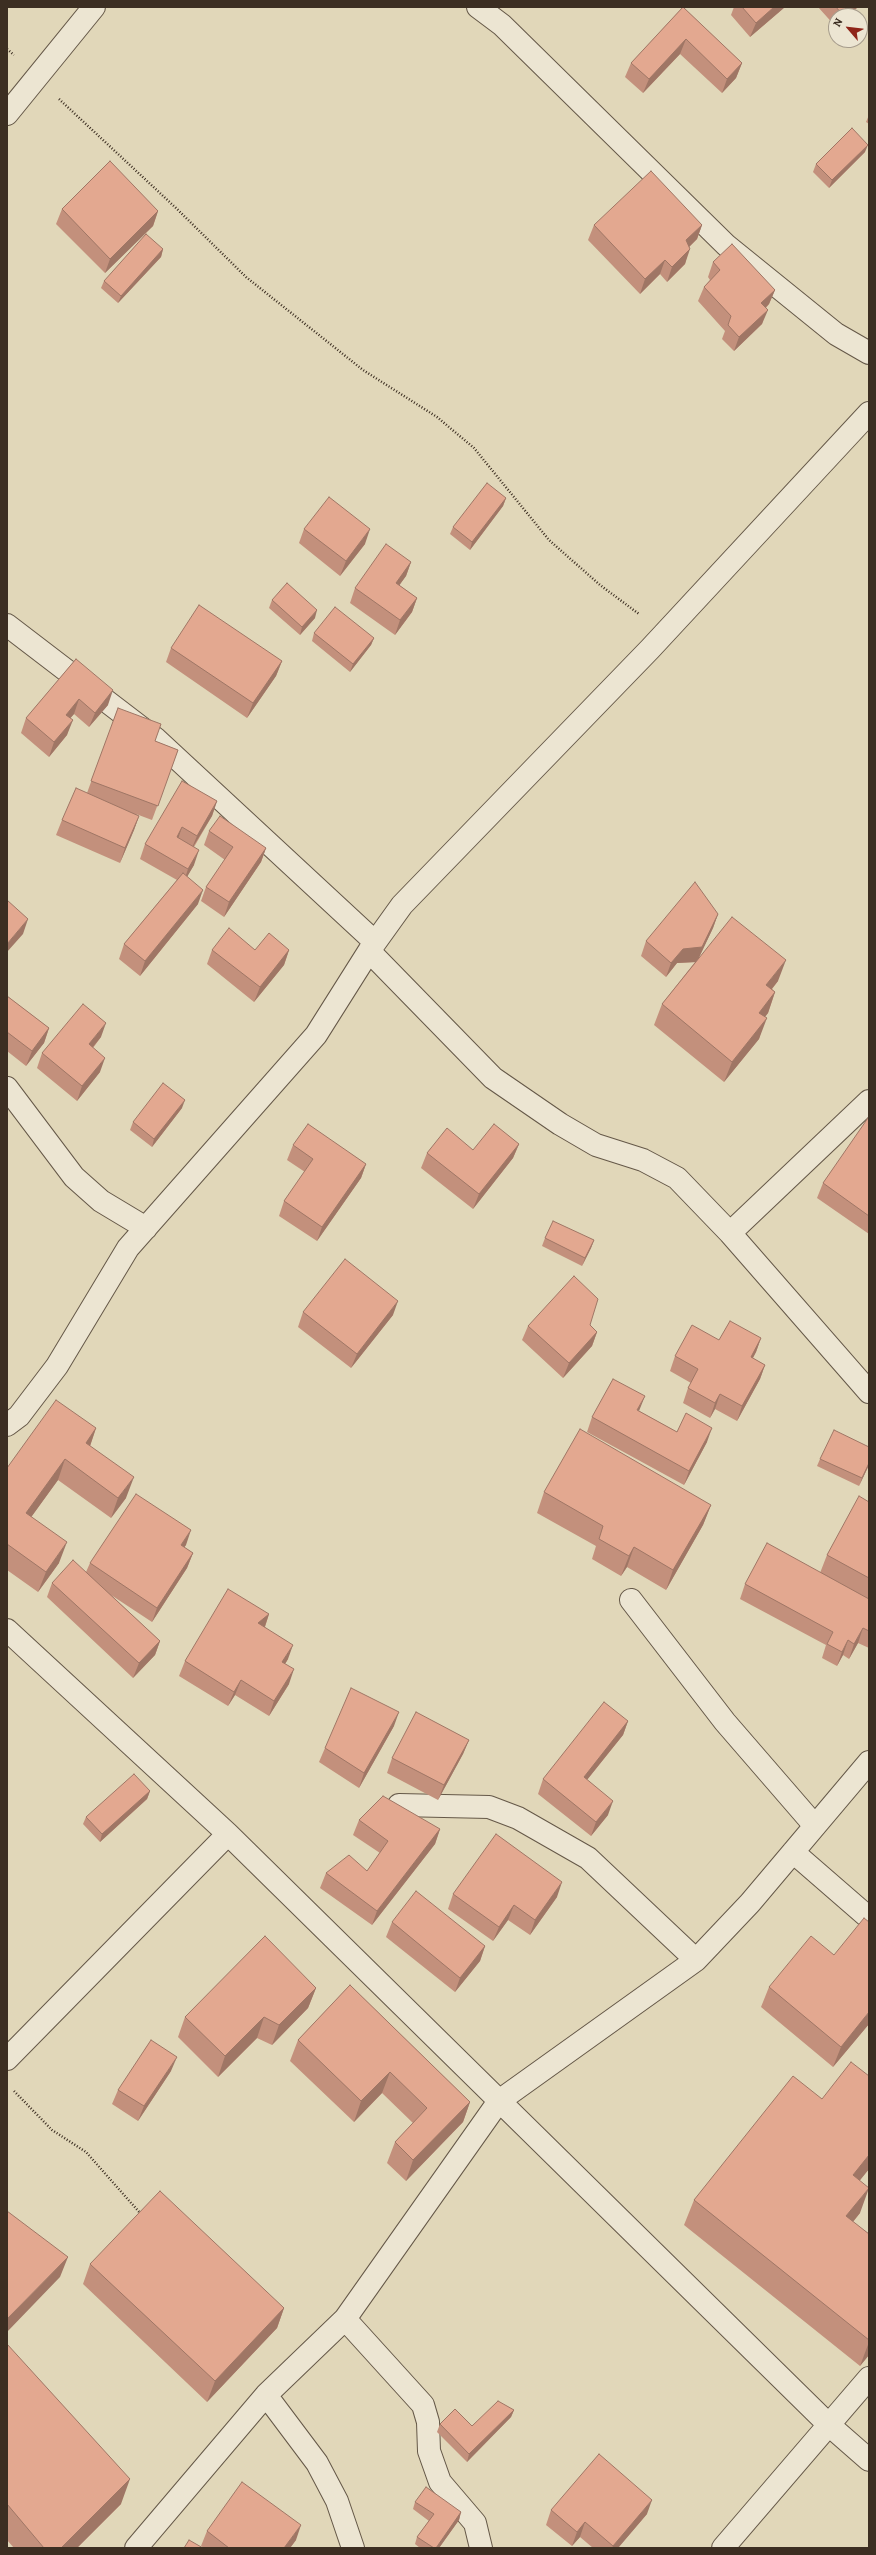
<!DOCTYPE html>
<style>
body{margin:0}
#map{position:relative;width:876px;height:2555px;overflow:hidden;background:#e1d7b9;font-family:Alegreya,serif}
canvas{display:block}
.frame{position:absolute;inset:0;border:8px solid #3c2e22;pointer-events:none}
.north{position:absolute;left:828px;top:8px;width:40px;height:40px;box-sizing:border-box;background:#ece5d2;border:1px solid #a69c8c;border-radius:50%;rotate:298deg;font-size:11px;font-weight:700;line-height:16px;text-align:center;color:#3c2e22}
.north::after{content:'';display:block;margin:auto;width:14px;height:18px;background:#8f2418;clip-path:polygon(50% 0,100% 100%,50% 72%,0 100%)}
</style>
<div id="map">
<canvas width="876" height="2555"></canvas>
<div class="frame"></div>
<div class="north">N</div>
</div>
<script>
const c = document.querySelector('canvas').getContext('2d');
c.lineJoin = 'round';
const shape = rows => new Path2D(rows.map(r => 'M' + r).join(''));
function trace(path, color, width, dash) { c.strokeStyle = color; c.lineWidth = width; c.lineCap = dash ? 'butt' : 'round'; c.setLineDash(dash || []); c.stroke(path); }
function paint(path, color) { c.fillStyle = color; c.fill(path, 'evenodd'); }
const minor = shape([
 [478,7,502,25,726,245,836,334,869,353],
 [7,114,94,7],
 [7,625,156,739,375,942],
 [369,951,493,1078,560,1124,596,1145,643,1160,677,1178,730,1233,869,1392],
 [7,1088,74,1177,101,1201,146,1228],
 [730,1233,869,1101],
 [7,1425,19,1416,57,1366,128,1248,316,1035,369,951,402,905,650,649,869,413],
 [631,1600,725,1722,815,1826],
 [7,1630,228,1834,829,2425,869,2460],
 [399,1805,489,1807,518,1818,588,1858,696,1960],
 [793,1852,869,1918],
 [7,2059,228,1834],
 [345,2319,423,2405,428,2422,429,2451,440,2482,475,2523,481,2548],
 [266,2395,317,2463,337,2501,353,2548],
 [136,2548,266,2395,345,2319,499,2101,696,1960,750,1903,869,1762],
 [723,2548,869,2378]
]);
trace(minor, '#655848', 24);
trace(shape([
 [7,49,14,55],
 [59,99,176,208,246,277,363,370,437,417,474,448,549,540,600,585,639,614],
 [14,2091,52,2130,86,2152,140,2213]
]), '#3c2e22', 2.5, [1, 2]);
trace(minor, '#ece5d2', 22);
paint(shape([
 [683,7,742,63,736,78,722,93,680,54,643,93,625,77,631,63],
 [734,7,785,7,750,37,731,15],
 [818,7,858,7,848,16,836,16,836,27],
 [869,115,869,124,866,122],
 [865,152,829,188,813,172,816,164],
 [62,209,158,211,153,226,105,273,56,224],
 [594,225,702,225,697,239,689,247,685,264,667,282,660,274,640,294,588,240],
 [163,249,161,257,118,303,101,288,104,281],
 [713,262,775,290,769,304,766,308,762,324,734,351,722,339,725,331,698,301,704,287,710,280,708,277],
 [506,498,503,506,470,550,450,534,453,527],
 [304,529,365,544,340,576,299,543],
 [411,562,406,576,399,585,417,598,412,612,395,635,350,603,355,588],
 [272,600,315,618,300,635,269,608],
 [314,633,374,638,371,645,350,672,312,641],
 [171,648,282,661,276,676,247,718,166,662],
 [76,659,108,705,89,727,74,714,70,718,67,735,49,757,21,733,26,718],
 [118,708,155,741,178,750,152,820,136,814,139,816,134,830,120,863,56,835,62,820,87,793],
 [217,801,212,816,194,847,194,865,187,876,198,904,140,976,119,959,124,944,177,880,140,859,145,844],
 [209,831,266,848,261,862,224,917,201,901,206,887,225,860,204,845],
 [718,914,713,928,699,957,778,981,772,989,775,992,768,1013,765,1017,759,1039,724,1082,654,1025,662,1004,695,962,677,963,666,977,641,956,646,941],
 [212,950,289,950,284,965,254,1002,207,964],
 [7,996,49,1028,44,1043,26,1066,7,1051],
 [101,1037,93,1048,100,1072,77,1101,37,1068,42,1053],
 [182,1108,152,1147,130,1130,133,1122],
 [869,1119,869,1234,817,1198,823,1183],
 [519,1144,513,1158,473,1209,421,1168,427,1153,473,1150],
 [293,1145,366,1164,361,1178,317,1241,279,1216,284,1201,305,1172,287,1160],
 [545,1238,594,1240,591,1248,582,1266,542,1246],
 [303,1312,393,1315,351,1368,298,1327],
 [590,1325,597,1332,592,1346,563,1378,522,1340,528,1326],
 [761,1338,756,1352,753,1358,765,1365,760,1379,737,1421,715,1409,710,1418,683,1403,688,1388,691,1383,670,1371,675,1356,719,1340],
 [639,1411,677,1432,707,1442,684,1485,587,1432,592,1417],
 [96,1428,90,1446,126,1498,111,1518,58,1480,31,1517,59,1563,38,1592,7,1570,7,1468],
 [820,1459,869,1465,859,1486,817,1466],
 [544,1492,711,1505,703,1525,666,1590,627,1567,621,1576,592,1559,596,1546,537,1513],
 [869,1502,869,1648,858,1643,849,1659,843,1655,837,1666,822,1658,826,1645,740,1599,745,1584,820,1573,827,1555],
 [186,1545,184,1547,193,1553,187,1568,152,1622,111,1595,160,1641,155,1655,133,1678,47,1597,52,1583,86,1572,90,1563],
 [269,1614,265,1627,288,1659,285,1664,289,1684,269,1716,235,1695,228,1706,179,1676,185,1661],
 [628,1721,623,1735,587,1780,608,1815,591,1836,538,1794,543,1779],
 [394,1726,359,1788,319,1762,325,1748],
 [469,1740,463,1754,438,1800,387,1773,392,1758],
 [150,1791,147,1799,100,1842,83,1824,86,1817],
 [359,1820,440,1829,435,1844,372,1925,320,1888,326,1873,367,1871,380,1853,353,1835],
 [453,1894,557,1897,530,1935,508,1920,493,1941,448,1909],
 [392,1922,485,1946,480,1961,455,1992,386,1937],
 [834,1955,869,2024,833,2067,761,2007,769,1987],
 [350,1985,470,2102,463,2122,406,2181,387,2163,395,2142,413,2123,382,2093,354,2122,290,2061,298,2040],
 [316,1988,308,2008,272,2045,257,2038,218,2077,178,2037,185,2017],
 [171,2071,138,2121,112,2104,118,2090],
 [869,2076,869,2169,860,2180,860,2213,853,2222,869,2234,869,2355,860,2366,684,2225,694,2200,822,2099],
 [90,2264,284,2308,277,2328,207,2402,83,2284],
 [7,2344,121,2504,77,2548,14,2548,7,2540],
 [514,2410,511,2417,467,2462,437,2432,440,2424,472,2426],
 [415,2502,461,2512,459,2520,439,2548,420,2548,415,2544,417,2537,429,2521,413,2509],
 [551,2510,647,2514,618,2548,593,2548,580,2537,572,2546,546,2525],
 [207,2531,296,2540,290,2548,204,2548,201,2546]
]), '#c3907c');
paint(shape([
 [774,7,785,7,750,37,756,23],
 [847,7,858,7,848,16,840,16,841,13],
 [686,39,680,54,643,93,649,79],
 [742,63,736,78,722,93,727,79],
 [868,145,865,152,829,188,832,180],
 [158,211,153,226,105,273,110,259],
 [702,225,697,239,681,255,686,240],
 [163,249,161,257,118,303,121,296],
 [690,249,685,264,667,282,672,267],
 [665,260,660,274,640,294,645,279],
 [775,290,769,304,756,317,761,303],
 [768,310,762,324,734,351,739,337],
 [506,498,503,506,470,550,472,542],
 [370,529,365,544,340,576,346,561],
 [411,562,406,576,391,597,396,583],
 [417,598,412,612,395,635,400,620],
 [317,610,315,618,300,635,302,627],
 [374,638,371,645,350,672,353,664],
 [282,661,276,676,247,718,253,703],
 [113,690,108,705,89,727,95,713],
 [79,699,74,714,61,729,66,715],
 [73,720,67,735,49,757,54,742],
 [217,801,212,816,191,850,197,836],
 [139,816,134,830,120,863,125,848],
 [182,827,177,842,177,837],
 [266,848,261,862,224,917,229,902],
 [199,850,194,865,183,884,188,869],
 [203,890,198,904,140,976,145,961],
 [718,914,713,928,697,962,677,963,666,977,671,963,683,949],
 [28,919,23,934,7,952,7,944],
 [289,950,284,965,254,1002,260,987],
 [786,960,778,981,759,1005,766,985],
 [775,992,768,1013,752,1033,759,1013],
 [767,1018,759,1039,724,1082,732,1062],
 [106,1023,101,1037,83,1059,89,1044],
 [49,1028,44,1043,26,1066,32,1051],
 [105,1058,100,1072,77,1101,82,1086],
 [185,1100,182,1108,152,1147,154,1139],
 [519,1144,513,1158,473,1209,479,1194],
 [366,1164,361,1178,317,1241,322,1227],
 [594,1240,591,1248,582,1266,585,1258],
 [398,1301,393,1315,351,1368,357,1354],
 [597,1332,592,1346,563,1378,569,1363],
 [761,1338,756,1352,745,1372,751,1357],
 [765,1365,760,1379,737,1421,742,1406],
 [720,1394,715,1409,710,1418,715,1403],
 [645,1396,639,1411,637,1410],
 [96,1428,89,1449,86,1443],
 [712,1428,707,1442,684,1485,689,1471],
 [65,1459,58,1480,19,1534,26,1513],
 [869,1463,869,1465,859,1486,862,1478],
 [134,1477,126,1498,111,1518,118,1498],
 [711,1505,703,1525,666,1590,673,1570],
 [191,1530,186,1545,175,1560,181,1545],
 [67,1542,59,1563,38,1592,46,1572],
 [634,1547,627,1567,621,1576,629,1556],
 [193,1553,187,1568,152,1622,157,1608],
 [269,1614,264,1629,258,1623],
 [863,1628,858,1643,849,1659,854,1644],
 [848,1640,843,1655,837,1666,842,1652],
 [160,1641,155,1655,133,1678,139,1663],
 [293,1645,288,1659,277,1677,282,1662],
 [294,1669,289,1684,269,1716,274,1701],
 [241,1680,235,1695,228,1706,234,1692],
 [399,1712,394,1726,359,1788,364,1773],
 [628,1721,623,1735,578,1791,584,1777],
 [469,1740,463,1754,438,1800,444,1785],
 [150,1791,147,1799,100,1842,102,1834],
 [613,1801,608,1815,591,1836,596,1822],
 [440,1829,435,1844,372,1925,377,1911],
 [562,1882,557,1897,530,1935,535,1920],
 [514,1905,508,1920,493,1941,499,1927],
 [485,1946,480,1961,455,1992,460,1978],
 [316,1988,308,2008,272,2045,279,2025],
 [869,2012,869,2024,833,2067,841,2047],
 [264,2017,257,2038,218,2077,225,2056],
 [177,2057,171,2071,138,2121,144,2106],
 [390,2072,382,2093,354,2122,361,2101],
 [470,2102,463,2122,406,2181,413,2160],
 [869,2155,869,2169,844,2200,853,2175],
 [869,2188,860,2213,837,2241,846,2216],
 [68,2257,60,2277,7,2332,7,2319],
 [284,2308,277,2328,207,2402,215,2381],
 [869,2342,869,2355,860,2366],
 [514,2410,511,2417,467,2462,469,2454],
 [130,2479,121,2504,77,2548,61,2548],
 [652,2500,647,2514,618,2548,612,2548,613,2546],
 [461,2512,459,2520,439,2548,436,2548],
 [585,2522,580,2537,572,2546,577,2532],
 [301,2525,296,2540,290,2548,284,2548]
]), '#9f7665');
const building = shape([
 [683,7,742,63,727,79,686,39,649,79,631,63,683,7],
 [742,7,774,7,756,23,742,7],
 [836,7,847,7,841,13,836,7],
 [852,128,868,145,832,180,816,164,852,128],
 [110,161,158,211,110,259,62,209,110,161],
 [651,171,702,225,686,240,690,249,672,267,665,260,645,279,594,225,651,171],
 [146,234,163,249,121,296,104,281,146,234],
 [732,244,775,290,761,303,768,310,739,337,728,325,731,316,704,287,720,270,713,262,732,244],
 [487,483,506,498,472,542,453,527,487,483],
 [329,497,370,529,346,561,304,529,329,497],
 [386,544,411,562,396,583,417,598,400,620,355,588,386,544],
 [287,583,317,610,302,627,272,600,287,583],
 [199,605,282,661,253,703,171,648,199,605],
 [335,607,374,638,353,664,314,633,335,607],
 [76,659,113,690,95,713,79,699,66,715,73,720,54,742,26,718,76,659],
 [118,708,161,724,155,741,178,750,158,806,91,781,118,708],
 [182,781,217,801,197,836,182,827,177,837,199,850,188,869,145,844,182,781],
 [76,788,139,816,125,848,62,820,76,788],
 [220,816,266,848,229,902,206,887,233,847,209,831,220,816],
 [183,873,203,890,145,961,124,944,183,873],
 [695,882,718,914,702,947,683,949,671,963,646,941,695,882],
 [7,900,28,919,7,944,7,900],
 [732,917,786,960,766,985,775,992,759,1013,767,1018,732,1062,662,1004,732,917],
 [229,928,255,950,269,933,289,950,260,987,212,950,229,928],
 [7,996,49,1028,32,1051,7,1032,7,996],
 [83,1004,106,1023,89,1044,105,1058,82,1086,42,1053,83,1004],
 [163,1083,185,1100,154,1139,133,1122,163,1083],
 [868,1118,869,1119,869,1216,823,1183,868,1118],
 [308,1124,366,1164,322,1227,284,1201,313,1159,293,1145,308,1124],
 [494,1124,519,1144,479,1194,427,1153,447,1128,473,1150,494,1124],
 [553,1221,594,1240,585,1258,545,1238,553,1221],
 [345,1259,398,1301,357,1354,303,1312,345,1259],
 [574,1276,598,1299,590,1325,597,1332,569,1363,528,1326,574,1276],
 [730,1321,761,1338,751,1357,765,1365,742,1406,720,1394,715,1403,688,1388,698,1369,675,1356,692,1325,719,1340,730,1321],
 [613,1379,645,1396,637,1410,677,1432,686,1413,712,1428,689,1471,592,1417,613,1379],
 [56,1400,96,1428,86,1443,134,1477,118,1498,65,1459,26,1513,67,1542,46,1572,7,1544,7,1468,56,1400],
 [580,1429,711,1505,673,1570,634,1547,629,1556,599,1539,603,1526,544,1492,580,1429],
 [834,1430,869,1447,869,1463,862,1478,820,1459,834,1430],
 [136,1494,191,1530,181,1545,193,1553,157,1608,90,1563,136,1494],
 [859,1496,869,1502,869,1578,827,1555,859,1496],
 [767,1543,869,1599,869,1631,863,1628,854,1644,848,1640,842,1652,827,1644,833,1632,745,1584,767,1543],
 [73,1560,160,1641,139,1663,52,1583,73,1560],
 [228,1589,269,1614,258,1623,293,1645,282,1662,294,1669,274,1701,241,1680,234,1692,185,1661,228,1589],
 [351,1688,399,1712,364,1773,325,1748,351,1688],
 [604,1702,628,1721,584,1777,613,1801,596,1822,543,1779,604,1702],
 [416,1712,469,1740,444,1785,392,1758,416,1712],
 [134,1774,150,1791,102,1834,86,1817,134,1774],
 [383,1796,440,1829,377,1911,326,1873,349,1855,367,1871,388,1841,359,1820,383,1796],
 [496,1834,562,1882,535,1920,514,1905,499,1927,453,1894,496,1834],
 [416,1891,485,1946,460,1978,392,1922,416,1891],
 [864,1918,869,1922,869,2012,841,2047,769,1987,811,1936,834,1955,864,1918],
 [265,1936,316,1988,279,2025,264,2017,225,2056,185,2017,265,1936],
 [350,1985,470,2102,413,2160,395,2142,427,2108,390,2072,361,2101,298,2040,350,1985],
 [151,2040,177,2057,144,2106,118,2090,151,2040],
 [851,2062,869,2076,869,2121,868,2122,869,2122,869,2155,853,2175,869,2188,846,2216,869,2234,869,2340,694,2200,793,2076,822,2099,851,2062],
 [160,2191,284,2308,215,2381,90,2264,160,2191],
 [7,2211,68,2257,7,2319,7,2211],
 [7,2344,130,2479,61,2548,44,2548,7,2504,7,2344],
 [498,2401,514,2410,469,2454,440,2424,455,2409,472,2426,498,2401],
 [599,2454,652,2500,613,2546,585,2522,577,2532,551,2510,599,2454],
 [242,2482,301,2525,284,2548,229,2548,207,2531,242,2482],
 [426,2487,461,2512,436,2548,434,2548,417,2537,434,2514,415,2502,426,2487],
 [189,2540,203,2548,184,2548,189,2540]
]);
paint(building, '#e3a890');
trace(building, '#9f7665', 1);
</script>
